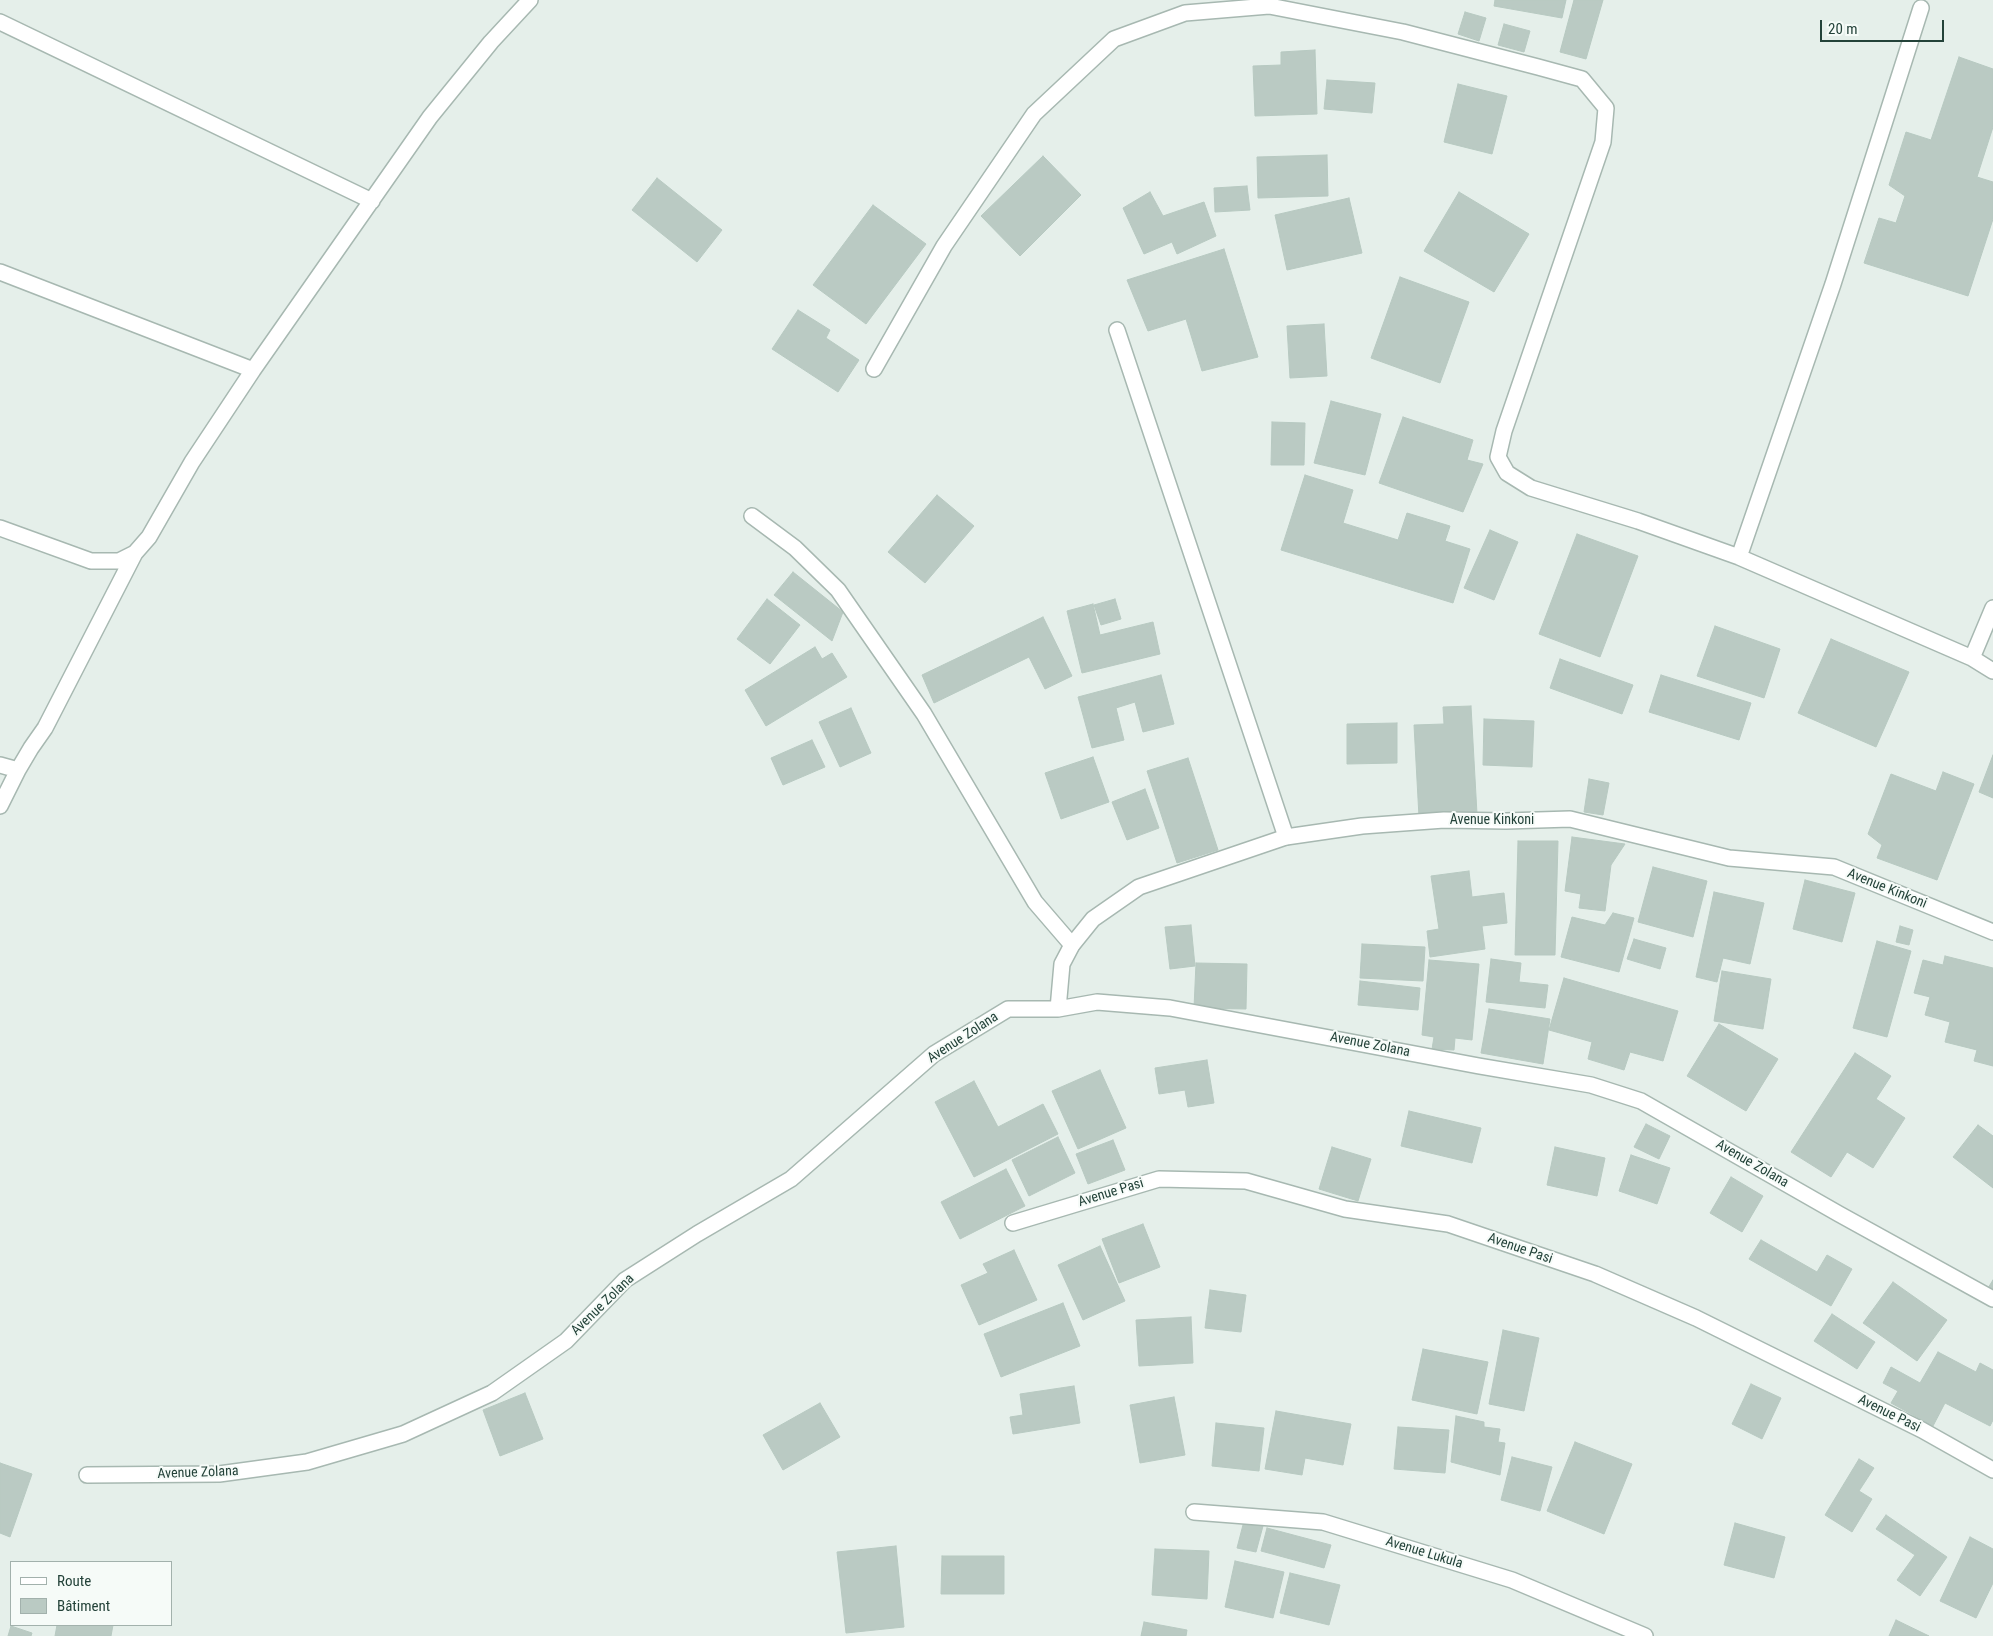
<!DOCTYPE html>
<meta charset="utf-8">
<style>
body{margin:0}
#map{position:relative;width:1993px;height:1636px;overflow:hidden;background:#e5efea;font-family:"Roboto Condensed",sans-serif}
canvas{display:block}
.legend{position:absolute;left:10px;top:1561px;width:162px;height:65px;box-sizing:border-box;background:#f6fbf8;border:1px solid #a2b1ac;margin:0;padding:6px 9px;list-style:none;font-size:15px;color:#234239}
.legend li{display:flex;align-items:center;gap:10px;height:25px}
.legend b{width:25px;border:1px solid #a2b1ac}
.scale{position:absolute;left:1820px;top:20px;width:124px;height:22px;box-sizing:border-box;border:2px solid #234239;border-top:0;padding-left:6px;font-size:15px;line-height:18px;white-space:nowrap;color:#234239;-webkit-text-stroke:4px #f6fbf8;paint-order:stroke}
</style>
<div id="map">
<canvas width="1993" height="1636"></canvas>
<ul class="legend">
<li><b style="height:6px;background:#fff"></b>Route</li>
<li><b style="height:14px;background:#bacac3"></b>Bâtiment</li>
</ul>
<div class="scale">20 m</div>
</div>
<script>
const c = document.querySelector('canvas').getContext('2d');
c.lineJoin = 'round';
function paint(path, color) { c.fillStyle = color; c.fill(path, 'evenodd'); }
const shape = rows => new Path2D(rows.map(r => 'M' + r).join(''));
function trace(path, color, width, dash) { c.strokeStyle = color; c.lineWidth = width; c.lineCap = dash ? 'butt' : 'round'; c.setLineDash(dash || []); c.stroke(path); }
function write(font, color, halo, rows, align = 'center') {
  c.font = font + ' "Roboto Condensed",sans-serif'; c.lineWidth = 4; c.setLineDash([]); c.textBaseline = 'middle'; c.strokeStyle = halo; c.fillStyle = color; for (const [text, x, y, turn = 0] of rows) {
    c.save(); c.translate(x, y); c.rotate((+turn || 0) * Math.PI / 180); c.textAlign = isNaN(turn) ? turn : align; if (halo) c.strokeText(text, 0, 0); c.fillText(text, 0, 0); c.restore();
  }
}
const building = shape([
 [1495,0,1566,0,1562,18,1494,6,1495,0],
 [1574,0,1603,0,1586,59,1560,52,1574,0],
 [1465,12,1486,18,1479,41,1458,34,1465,12],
 [1504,24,1530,31,1524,52,1498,45,1504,24],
 [1315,50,1317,114,1255,116,1253,66,1281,65,1281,52,1315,50],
 [1959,57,1993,69,1993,127,1977,177,1993,182,1993,219,1968,296,1864,263,1879,218,1896,223,1905,196,1889,185,1906,132,1931,140,1959,57],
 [1327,80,1375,83,1372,113,1324,109,1327,80],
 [1458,84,1507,96,1492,154,1444,142,1458,84],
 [1327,155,1328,196,1258,198,1257,157,1327,155],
 [1043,156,1081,195,1020,256,981,216,1043,156],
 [657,178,722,230,697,262,632,210,657,178],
 [1247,186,1250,210,1215,212,1214,188,1247,186],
 [1150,192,1163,216,1204,202,1216,236,1177,254,1172,242,1144,254,1123,208,1150,192],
 [1459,192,1529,234,1494,292,1424,251,1459,192],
 [1349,198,1362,253,1287,270,1275,215,1349,198],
 [873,205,926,244,866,324,813,285,873,205],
 [1224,249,1258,357,1202,371,1186,319,1148,331,1127,280,1224,249],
 [1400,277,1469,302,1440,383,1371,358,1400,277],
 [798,310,830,330,826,338,859,360,838,392,772,349,798,310],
 [1324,324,1327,376,1290,378,1287,326,1324,324],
 [1331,401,1381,414,1365,475,1314,463,1331,401],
 [1403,417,1473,440,1467,460,1483,464,1463,512,1379,483,1403,417],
 [1272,422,1305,423,1304,465,1271,465,1272,422],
 [1305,475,1353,490,1343,523,1398,540,1407,513,1450,526,1445,541,1470,549,1453,603,1281,550,1305,475],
 [937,495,974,526,925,583,888,552,937,495],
 [1490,530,1518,542,1494,600,1464,588,1490,530],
 [1577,534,1638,556,1600,657,1539,634,1577,534],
 [793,572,843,612,832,641,774,595,793,572],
 [767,599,800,625,770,664,737,639,767,599],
 [1115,599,1121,619,1101,625,1094,605,1115,599],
 [1093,604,1100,635,1153,622,1160,654,1082,673,1067,611,1093,604],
 [1043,617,1072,676,1045,689,1029,657,934,703,922,675,1043,617],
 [1715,626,1780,649,1764,698,1697,676,1715,626],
 [1831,639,1909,672,1876,747,1798,713,1831,639],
 [815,647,822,659,832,653,847,677,766,726,745,690,815,647],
 [1560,659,1633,685,1622,714,1550,688,1560,659],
 [1161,675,1174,724,1143,732,1135,702,1116,708,1124,740,1092,748,1078,697,1161,675],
 [1661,675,1751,703,1739,740,1649,712,1661,675],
 [1471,706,1477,814,1419,817,1414,725,1444,724,1443,707,1471,706],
 [851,708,871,753,840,767,819,722,851,708],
 [1484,719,1534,721,1532,767,1483,765,1484,719],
 [1397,723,1397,763,1347,764,1347,724,1397,723],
 [812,740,825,767,783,785,771,758,812,740],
 [1993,755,1993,798,1979,792,1993,755],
 [1093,757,1109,802,1061,819,1045,773,1093,757],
 [1188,758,1218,850,1177,863,1147,771,1188,758],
 [1943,772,1974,784,1937,880,1877,858,1882,845,1868,834,1891,774,1936,791,1943,772],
 [1589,779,1609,783,1603,815,1584,812,1589,779],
 [1145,789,1159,828,1127,840,1112,802,1145,789],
 [1572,837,1625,844,1611,865,1605,911,1579,908,1581,894,1565,891,1572,837],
 [1518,841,1558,841,1555,955,1515,955,1518,841],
 [1653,867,1707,881,1693,937,1638,922,1653,867],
 [1469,871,1472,897,1504,893,1507,923,1482,926,1485,949,1430,957,1427,931,1439,929,1431,876,1469,871],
 [1805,880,1855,893,1842,942,1793,929,1805,880],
 [1714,892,1764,903,1750,964,1723,958,1717,982,1696,977,1714,892],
 [1613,913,1634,918,1619,972,1561,957,1572,917,1605,925,1613,913],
 [1191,925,1195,966,1170,969,1165,927,1191,925],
 [1900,926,1913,930,1909,945,1896,942,1900,926],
 [1634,939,1666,948,1660,969,1627,959,1634,939],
 [1877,941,1911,951,1887,1037,1853,1028,1877,941],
 [1362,944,1425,947,1423,981,1360,978,1362,944],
 [1945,956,1993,968,1993,1066,1974,1061,1977,1050,1945,1042,1950,1022,1925,1015,1930,997,1914,993,1923,960,1943,965,1945,956],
 [1491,959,1521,963,1519,982,1548,985,1545,1008,1486,1002,1491,959],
 [1429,960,1479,964,1472,1040,1455,1038,1454,1050,1432,1049,1434,1037,1422,1035,1429,960],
 [1196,963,1247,964,1246,1009,1194,1008,1196,963],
 [1722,971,1771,979,1763,1029,1714,1021,1722,971],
 [1564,978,1678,1011,1663,1061,1630,1052,1624,1070,1588,1059,1592,1042,1549,1030,1564,978],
 [1360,981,1420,988,1418,1010,1358,1005,1360,981],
 [1489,1009,1550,1019,1543,1064,1481,1053,1489,1009],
 [1719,1024,1778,1059,1746,1111,1687,1076,1719,1024],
 [1855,1053,1891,1076,1876,1099,1905,1118,1873,1168,1847,1152,1831,1177,1791,1152,1855,1053],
 [1207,1060,1214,1103,1188,1107,1185,1090,1159,1094,1155,1068,1207,1060],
 [1100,1070,1126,1128,1078,1149,1052,1091,1100,1070],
 [974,1081,998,1127,1043,1104,1058,1134,974,1177,935,1102,974,1081],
 [1409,1111,1481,1128,1472,1163,1401,1146,1409,1111],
 [1646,1124,1670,1136,1659,1159,1634,1147,1646,1124],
 [1978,1125,1993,1136,1993,1188,1953,1157,1978,1125],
 [1058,1137,1075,1173,1029,1196,1012,1160,1058,1137],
 [1113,1140,1125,1170,1088,1184,1076,1154,1113,1140],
 [1332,1147,1371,1159,1358,1201,1319,1189,1332,1147],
 [1555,1147,1605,1158,1597,1196,1547,1185,1555,1147],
 [1631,1155,1670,1168,1657,1204,1619,1191,1631,1155],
 [1006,1169,1025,1206,960,1239,941,1202,1006,1169],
 [1731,1177,1763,1196,1742,1232,1710,1213,1731,1177],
 [1143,1224,1160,1267,1119,1283,1102,1239,1143,1224],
 [1761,1240,1817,1272,1827,1255,1852,1269,1831,1306,1749,1259,1761,1240],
 [1100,1246,1125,1301,1083,1320,1058,1265,1100,1246],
 [1014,1250,1037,1300,979,1325,961,1285,988,1273,983,1264,1014,1250],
 [1993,1280,1993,1291,1988,1288,1993,1280],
 [1893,1282,1947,1320,1917,1361,1863,1323,1893,1282],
 [1210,1290,1246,1295,1241,1332,1205,1328,1210,1290],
 [1063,1303,1080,1346,1001,1377,984,1334,1063,1303],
 [1832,1314,1875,1342,1857,1369,1814,1341,1832,1314],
 [1191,1317,1193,1363,1139,1366,1136,1320,1191,1317],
 [1503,1330,1539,1338,1524,1411,1489,1404,1503,1330],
 [1423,1349,1488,1362,1477,1414,1412,1400,1423,1349],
 [1938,1352,1976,1372,1980,1363,1993,1370,1993,1420,1990,1426,1945,1403,1933,1426,1891,1403,1898,1391,1883,1383,1891,1367,1920,1383,1938,1352],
 [1751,1384,1781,1398,1762,1439,1732,1424,1751,1384],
 [1074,1386,1080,1423,1013,1434,1010,1417,1023,1415,1020,1394,1074,1386],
 [525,1393,543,1439,500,1456,483,1410,525,1393],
 [1174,1397,1185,1455,1140,1463,1130,1405,1174,1397],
 [820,1403,840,1437,783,1470,763,1435,820,1403],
 [1276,1411,1351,1424,1343,1465,1305,1458,1302,1475,1265,1469,1276,1411],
 [1456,1416,1484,1422,1484,1427,1500,1429,1498,1442,1505,1443,1500,1475,1451,1462,1456,1416],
 [1216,1423,1264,1428,1259,1471,1212,1466,1216,1423],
 [1398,1427,1449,1430,1445,1473,1394,1469,1398,1427],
 [1575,1442,1632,1464,1604,1534,1547,1511,1575,1442],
 [1512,1457,1552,1467,1540,1511,1501,1500,1512,1457],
 [1859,1459,1874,1468,1859,1491,1872,1499,1852,1532,1825,1515,1859,1459],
 [0,1463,32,1474,10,1537,0,1533,0,1463],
 [1886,1515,1947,1557,1920,1596,1897,1580,1915,1555,1876,1529,1886,1515],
 [1244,1521,1263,1526,1256,1552,1237,1548,1244,1521],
 [1735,1523,1785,1537,1774,1578,1724,1565,1735,1523],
 [1267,1528,1331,1545,1324,1568,1261,1551,1267,1528],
 [1970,1537,1993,1549,1993,1583,1976,1618,1940,1601,1970,1537],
 [896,1546,904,1627,846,1633,837,1552,896,1546],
 [1155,1549,1209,1551,1207,1599,1152,1595,1155,1549],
 [942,1556,1004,1556,1004,1594,941,1594,942,1556],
 [1235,1561,1284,1572,1273,1618,1225,1607,1235,1561],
 [1290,1573,1340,1585,1329,1625,1280,1613,1290,1573],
 [1896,1620,1929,1636,1889,1636,1896,1620],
 [1144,1622,1187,1630,1186,1636,1141,1636,1144,1622],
 [57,1625,113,1625,111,1636,55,1636,57,1625],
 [11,1626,32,1633,31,1636,8,1636,11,1626]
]);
paint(building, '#bacac3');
trace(building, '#b7c9c1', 1);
const lane = shape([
 [0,22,372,201],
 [0,272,253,370],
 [1117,330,1286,837],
 [874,369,944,246,1034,114,1114,39,1185,13,1269,6,1403,32,1538,67,1582,79,1606,108,1603,142,1504,431,1498,457,1507,473,1531,488,1638,521,1739,557,1972,658,1993,671],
 [752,516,795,548,838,590,924,714,1035,902,1072,945],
 [0,528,91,561,119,561,135,553,149,537,192,462,253,370,430,117,491,42,530,0],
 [1739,557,1833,284,1921,8],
 [1972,658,1993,608],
 [0,765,18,770,31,748,45,728,135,553],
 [0,806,18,770]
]);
const street = shape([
 [1058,1009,1062,964,1072,945,1093,919,1139,887,1286,837,1362,826,1444,820,1506,821,1570,819,1729,858,1834,867,1993,932],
 [1013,1223,1159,1179,1246,1181,1345,1209,1448,1224,1595,1274,1696,1318,1922,1430,1993,1470],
 [87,1475,219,1474,307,1462,403,1434,492,1393,566,1341,625,1280,697,1234,791,1179,934,1054,1008,1009,1058,1009,1097,1002,1170,1008,1479,1066,1591,1085,1641,1101,1839,1214,1993,1299],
 [1194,1512,1323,1522,1512,1580,1645,1636]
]);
trace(lane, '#a7b8b1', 18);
trace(street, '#a7b8b1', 18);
trace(lane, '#fff', 15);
trace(street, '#fff', 15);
write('14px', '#234239', '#f6fbf8', [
 ["Avenue Kinkoni",1492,820],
 ["Avenue Kinkoni",1887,889,22],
 ["Avenue Zolana",963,1038,-33],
 ["Avenue Zolana",1370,1045,11],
 ["Avenue Zolana",1752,1164,30],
 ["Avenue Pasi",1111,1193,-17],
 ["Avenue Pasi",1520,1249,19],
 ["Avenue Zolana",603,1305,-44],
 ["Avenue Pasi",1889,1414,26],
 ["Avenue Zolana",198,1473,-2],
 ["Avenue Lukula",1424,1553,17]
]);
</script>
